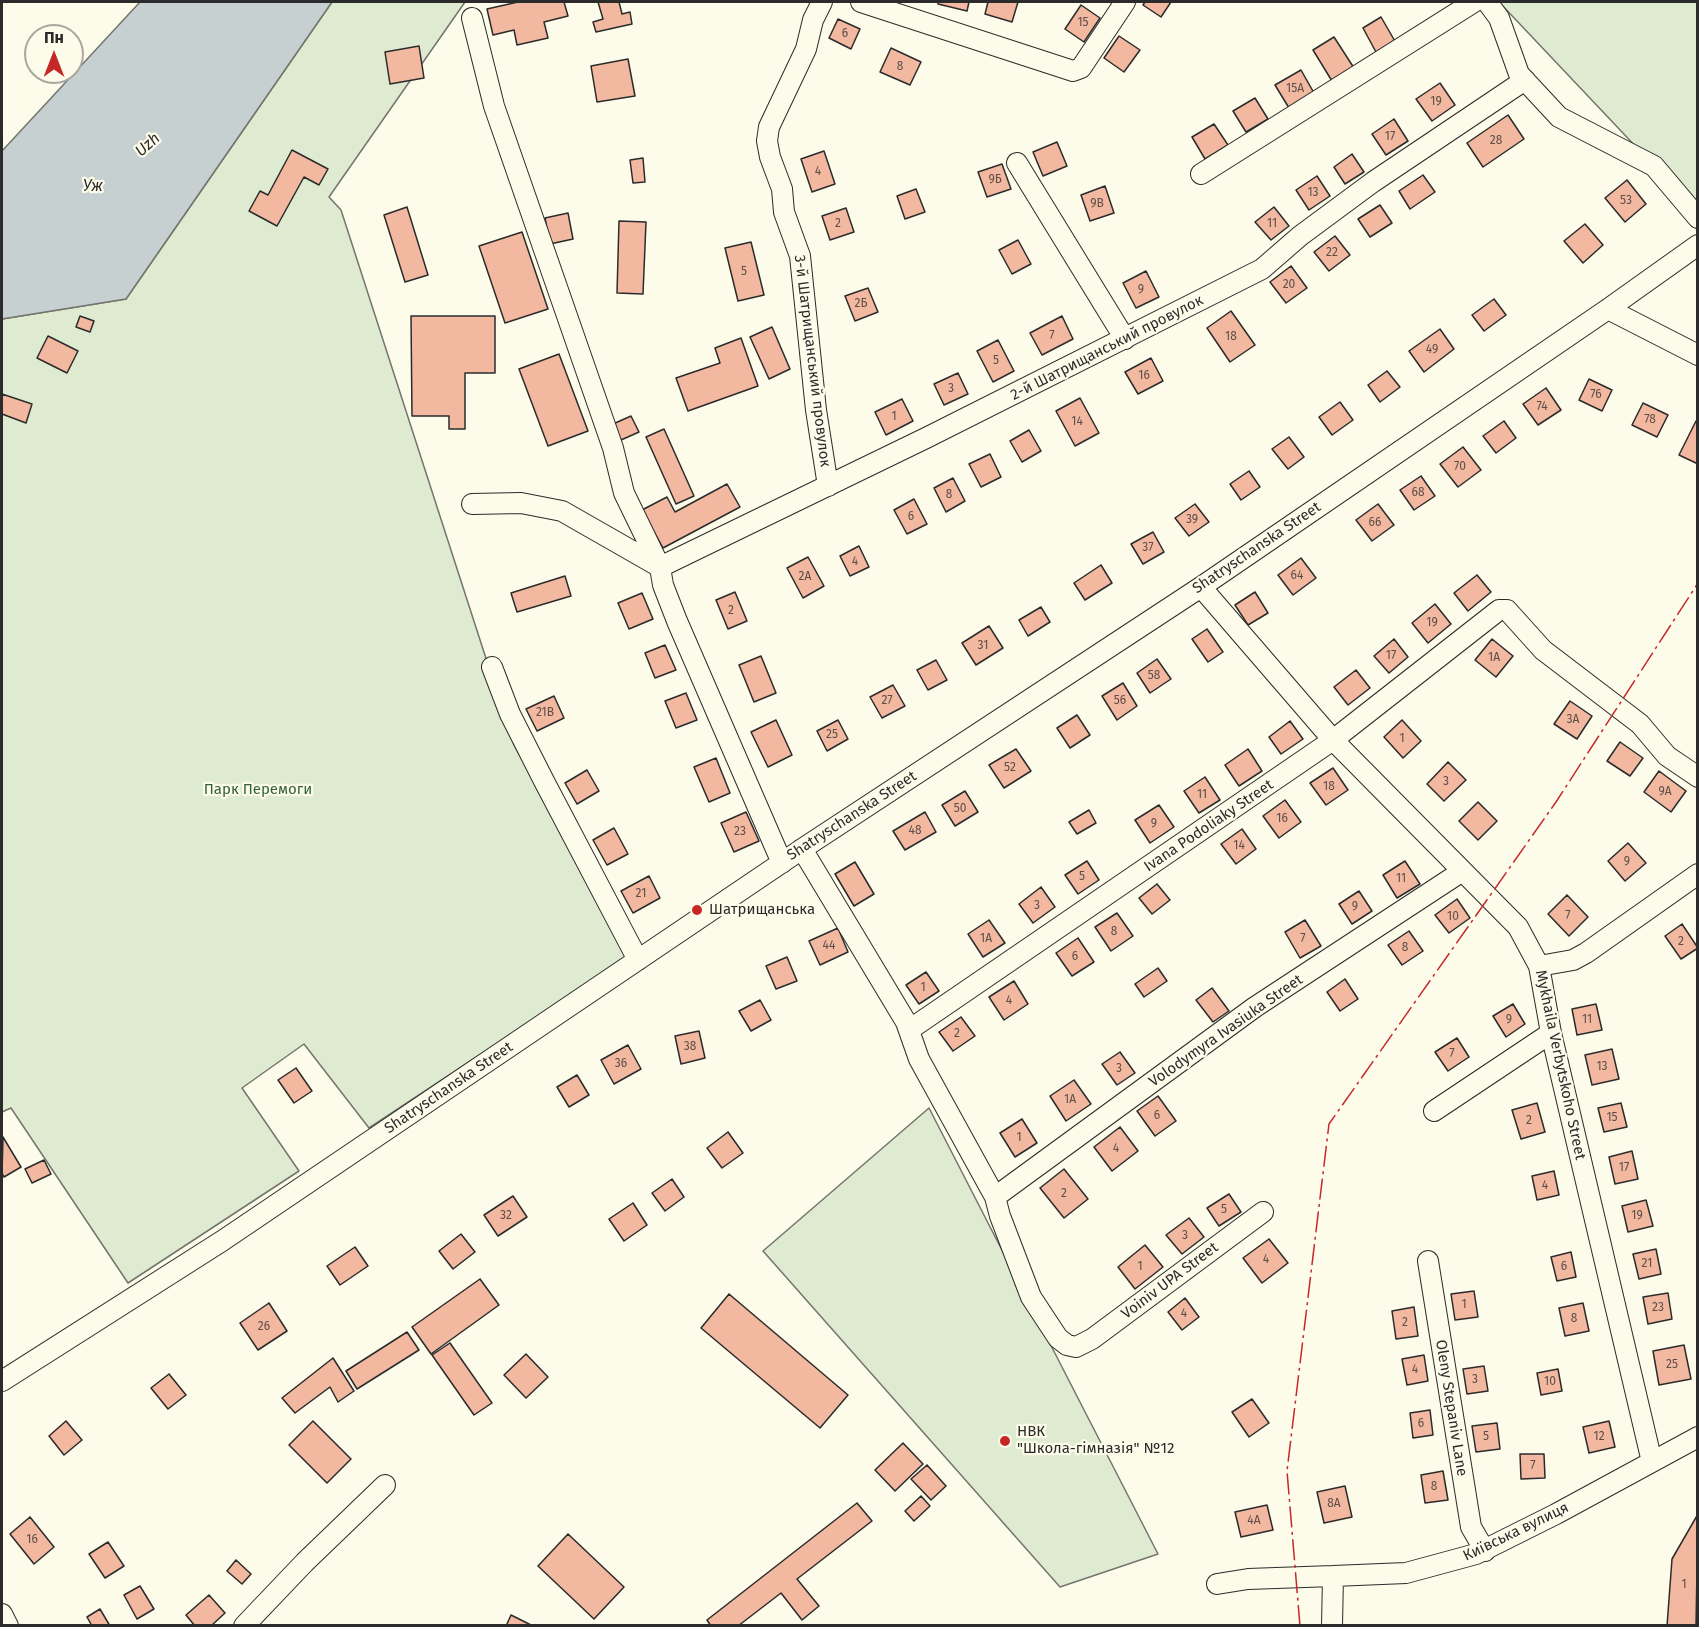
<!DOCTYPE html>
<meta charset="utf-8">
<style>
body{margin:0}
#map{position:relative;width:1699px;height:1627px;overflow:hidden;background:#fdfbea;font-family:"Fira Sans",sans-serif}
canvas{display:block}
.frame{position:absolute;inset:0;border:3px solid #2b2b2b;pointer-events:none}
.north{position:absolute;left:24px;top:24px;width:60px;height:60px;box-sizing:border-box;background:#fdfbea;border:2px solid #a9a89e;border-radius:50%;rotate:0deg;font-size:16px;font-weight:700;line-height:24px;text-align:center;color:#2b2b2b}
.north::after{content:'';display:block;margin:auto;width:21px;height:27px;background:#c62828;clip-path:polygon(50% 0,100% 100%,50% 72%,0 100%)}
</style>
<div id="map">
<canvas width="1699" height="1627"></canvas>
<div class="frame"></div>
<div class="north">Пн</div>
</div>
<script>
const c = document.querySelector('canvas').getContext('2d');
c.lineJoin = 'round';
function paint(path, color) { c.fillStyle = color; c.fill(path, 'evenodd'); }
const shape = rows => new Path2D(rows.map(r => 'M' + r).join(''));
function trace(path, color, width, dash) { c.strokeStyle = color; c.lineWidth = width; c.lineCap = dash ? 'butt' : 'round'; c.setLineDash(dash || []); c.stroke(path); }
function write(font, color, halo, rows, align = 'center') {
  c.font = font + ' "Fira Sans",sans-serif'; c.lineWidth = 4.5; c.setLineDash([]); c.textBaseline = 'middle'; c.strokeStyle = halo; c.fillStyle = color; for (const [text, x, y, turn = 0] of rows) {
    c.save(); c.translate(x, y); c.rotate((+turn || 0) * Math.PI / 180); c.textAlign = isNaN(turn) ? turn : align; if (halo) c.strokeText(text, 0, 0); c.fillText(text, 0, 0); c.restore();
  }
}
const green = shape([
 [332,2,465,2,329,197,341,210,514,745,631,955,369,1128,304,1044,242,1088,299,1171,128,1283,11,1108,2,1112,2,319,126,299,332,2],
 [1499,2,1697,2,1697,218,1657,169,1499,2],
 [929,1108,1158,1554,1060,1587,763,1251,929,1108]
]);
paint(green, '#deebd1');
trace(green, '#74746e', 1.5);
const water = shape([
 [140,2,332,2,126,299,2,319,2,151,140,2]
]);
paint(water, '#c7d0d0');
trace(water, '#74746e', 1.5);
const building = shape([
 [518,2,564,2,568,16,544,22,548,38,517,45,514,30,493,35,487,9,518,2],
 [598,2,619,2,622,14,630,12,632,24,596,32,593,22,603,19,598,2],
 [938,2,969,2,967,11,938,4,938,2],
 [988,2,1018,2,1012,22,985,14,988,2],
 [1145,2,1171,2,1161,17,1143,5,1145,2],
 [1081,5,1100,18,1084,42,1065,29,1081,5],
 [1381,17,1396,43,1377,54,1363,28,1381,17],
 [838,19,860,29,851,49,829,38,838,19],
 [1119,36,1140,50,1124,72,1104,58,1119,36],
 [1334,37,1354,68,1332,81,1313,50,1334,37],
 [419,46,424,78,390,84,385,52,419,46],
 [891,48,921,62,910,85,880,72,891,48],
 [628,59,635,96,597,102,591,66,628,59],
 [1301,70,1314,93,1289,108,1275,85,1301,70],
 [1440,83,1455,105,1432,121,1416,99,1440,83],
 [1255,98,1268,119,1246,132,1233,111,1255,98],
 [1508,115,1524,139,1483,167,1467,143,1508,115],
 [1394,119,1408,141,1386,155,1372,134,1394,119],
 [1214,124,1228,145,1205,159,1192,137,1214,124],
 [1057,142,1067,166,1043,176,1033,152,1057,142],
 [292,150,328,169,319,185,304,177,277,226,249,211,260,191,268,195,292,150],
 [824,151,835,184,812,192,801,159,824,151],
 [1352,154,1364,172,1345,184,1334,167,1352,154],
 [643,158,645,182,633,183,630,160,643,158],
 [1002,164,1011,189,987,197,978,172,1002,164],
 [1423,175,1435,192,1410,209,1399,191,1423,175],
 [1317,176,1330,196,1309,210,1296,190,1317,176],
 [1627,180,1646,204,1625,222,1605,198,1627,180],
 [1105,186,1114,213,1090,221,1081,195,1105,186],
 [916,189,925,212,905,219,897,196,916,189],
 [1380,205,1392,223,1370,237,1358,219,1380,205],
 [407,207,428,275,405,282,384,215,407,207],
 [1274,207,1289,226,1271,240,1255,222,1274,207],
 [846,208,854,232,830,240,822,216,846,208],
 [568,213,573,239,550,244,545,218,568,213],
 [619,221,646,222,643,294,617,293,619,221],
 [1585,224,1603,245,1583,263,1564,241,1585,224],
 [522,232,548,309,505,323,479,246,522,232],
 [1335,236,1350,255,1329,271,1314,252,1335,236],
 [1018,240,1031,264,1012,274,999,250,1018,240],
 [751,242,764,295,738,301,725,248,751,242],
 [1291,266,1307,288,1286,303,1270,282,1291,266],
 [1146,271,1159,297,1136,308,1123,283,1146,271],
 [868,288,878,312,855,321,845,296,868,288],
 [1494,299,1506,315,1484,331,1472,315,1494,299],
 [1231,311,1255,345,1230,362,1207,328,1231,311],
 [80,316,94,321,90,332,76,327,80,316],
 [411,316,495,316,495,373,465,373,465,429,449,429,449,416,412,416,411,316],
 [1062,316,1073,339,1042,355,1030,333,1062,316],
 [772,327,790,369,769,379,750,337,772,327],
 [1440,329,1454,349,1424,372,1409,351,1440,329],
 [48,336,78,351,67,373,37,358,48,336],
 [741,338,758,386,688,411,676,378,720,363,715,348,741,338],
 [998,340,1014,371,993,382,977,351,998,340],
 [559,354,588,431,548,446,519,369,559,354],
 [1151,358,1163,381,1138,394,1125,372,1151,358],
 [1387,371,1400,387,1380,402,1368,385,1387,371],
 [958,373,968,394,944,405,934,384,958,373],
 [1589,379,1612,390,1602,411,1579,400,1589,379],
 [1546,388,1561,410,1538,425,1523,404,1546,388],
 [2,394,32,404,26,423,2,414,2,394],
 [1080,398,1099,433,1075,446,1056,411,1080,398],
 [902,399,913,421,886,435,875,412,902,399],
 [1340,402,1353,420,1332,435,1319,417,1340,402],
 [1643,403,1668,415,1657,437,1632,425,1643,403],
 [631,416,639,432,621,440,613,424,631,416],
 [1504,421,1516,438,1496,453,1483,436,1504,421],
 [1696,421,1698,421,1698,464,1679,455,1696,421],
 [664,429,694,496,676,504,646,437,664,429],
 [1029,430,1041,451,1022,462,1010,441,1029,430],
 [1289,437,1304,457,1288,469,1272,449,1289,437],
 [1463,447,1481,470,1458,487,1440,464,1463,447],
 [990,454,1001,477,981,487,969,464,990,454],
 [1249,471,1260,487,1241,500,1230,484,1249,471],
 [1421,476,1435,496,1414,510,1400,490,1421,476],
 [953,478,965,501,946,512,934,488,953,478],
 [727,484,740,507,663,548,642,510,667,497,675,512,727,484],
 [914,499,927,524,907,534,894,510,914,499],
 [1195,504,1209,522,1189,536,1175,518,1195,504],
 [1378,504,1394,525,1372,541,1356,520,1378,504],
 [1153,532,1164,552,1143,564,1131,544,1153,532],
 [859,546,869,567,850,576,840,556,859,546],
 [808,557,824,586,803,598,787,568,808,557],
 [1301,558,1316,578,1293,595,1278,575,1301,558],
 [1101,565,1112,583,1085,600,1074,583,1101,565],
 [1477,575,1491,592,1468,611,1454,593,1477,575],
 [565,576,571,596,517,612,511,593,565,576],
 [735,592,747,621,728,629,716,600,735,592],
 [1255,592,1268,613,1248,625,1235,605,1255,592],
 [642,593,653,619,629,629,618,603,642,593],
 [1435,604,1451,624,1428,643,1412,623,1435,604],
 [1041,607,1050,622,1028,636,1019,620,1041,607],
 [989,626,1003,648,976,665,962,643,989,626],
 [1207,629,1223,652,1208,662,1192,639,1207,629],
 [1394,639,1408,657,1389,673,1374,656,1394,639],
 [1492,639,1513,656,1496,677,1475,660,1492,639],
 [665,645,676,670,655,678,645,653,665,645],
 [761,656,776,693,754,702,739,665,761,656],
 [1157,659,1171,679,1150,693,1137,673,1157,659],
 [936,660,947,680,928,690,917,670,936,660],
 [1356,670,1370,688,1348,705,1334,687,1356,670],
 [1123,683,1137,706,1117,720,1102,696,1123,683],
 [893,685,905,706,882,718,870,697,893,685],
 [686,693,697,720,676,728,665,701,686,693],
 [554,696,564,718,537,731,526,709,554,696],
 [1570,701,1592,716,1577,739,1554,724,1570,701],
 [1077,715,1090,735,1070,748,1057,728,1077,715],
 [776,720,792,755,768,767,751,732,776,720],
 [838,720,848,739,827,751,817,731,838,720],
 [1402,720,1421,741,1403,758,1384,737,1402,720],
 [1290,721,1303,739,1281,754,1269,737,1290,721],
 [1620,742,1643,758,1630,776,1607,761,1620,742],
 [1016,749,1031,771,1004,788,989,765,1016,749],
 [1248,749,1262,771,1239,786,1225,765,1248,749],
 [716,758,730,793,709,802,694,767,716,758],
 [1448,762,1466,780,1444,801,1427,784,1448,762],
 [1333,768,1348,790,1326,805,1310,783,1333,768],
 [587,770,599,791,577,804,565,783,587,770],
 [1659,771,1686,791,1671,812,1644,792,1659,771],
 [1205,777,1220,800,1199,813,1184,791,1205,777],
 [965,791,978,812,955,826,942,805,965,791],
 [1285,800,1301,822,1279,838,1263,816,1285,800],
 [1478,802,1497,821,1478,840,1459,821,1478,802],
 [1159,805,1174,827,1150,843,1135,820,1159,805],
 [1089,810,1096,823,1077,834,1069,822,1089,810],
 [746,812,759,841,734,852,721,823,746,812],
 [925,812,936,832,905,850,893,831,925,812],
 [614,828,628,854,607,865,593,840,614,828],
 [1242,829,1256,849,1236,864,1221,844,1242,829],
 [1628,843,1646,863,1625,881,1608,861,1628,843],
 [1087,861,1099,880,1078,894,1065,875,1087,861],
 [1405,861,1420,884,1397,898,1383,875,1405,861],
 [855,862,874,894,854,906,835,874,855,862],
 [649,876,660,898,633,913,621,891,649,876],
 [1157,884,1170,900,1152,914,1139,898,1157,884],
 [1041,887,1055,907,1033,923,1019,904,1041,887],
 [1359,891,1372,911,1352,924,1339,904,1359,891],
 [1567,895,1588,917,1569,936,1548,914,1567,895],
 [1457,899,1470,918,1449,933,1435,915,1457,899],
 [1117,913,1133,936,1111,951,1095,927,1117,913],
 [989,920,1005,943,983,957,968,934,989,920],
 [1305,920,1321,946,1300,958,1285,932,1305,920],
 [1682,924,1698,948,1681,959,1665,936,1682,924],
 [838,928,848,952,820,965,809,941,838,928],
 [1409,931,1423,951,1402,965,1388,945,1409,931],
 [1078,938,1094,962,1072,976,1056,953,1078,938],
 [787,957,797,981,776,989,766,966,787,957],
 [1158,968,1167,981,1144,997,1135,984,1158,968],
 [926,972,939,991,919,1004,906,985,926,972],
 [1345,979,1358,999,1340,1011,1327,992,1345,979],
 [1014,981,1028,1004,1004,1020,989,997,1014,981],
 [1212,988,1229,1011,1213,1022,1196,1000,1212,988],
 [760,1000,771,1020,751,1031,739,1011,760,1000],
 [1513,1004,1525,1024,1506,1037,1493,1016,1513,1004],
 [1596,1004,1602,1030,1577,1035,1572,1009,1596,1004],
 [961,1017,975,1036,953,1051,939,1032,961,1017],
 [699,1031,705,1058,681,1064,675,1036,699,1031],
 [1457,1038,1469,1057,1448,1071,1435,1052,1457,1038],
 [628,1045,641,1069,614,1084,601,1060,628,1045],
 [1612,1049,1619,1079,1592,1085,1585,1055,1612,1049],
 [1120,1052,1135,1073,1117,1085,1102,1064,1120,1052],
 [296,1068,312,1091,294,1103,278,1080,296,1068],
 [577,1075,589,1095,569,1107,557,1087,577,1075],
 [1074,1080,1091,1104,1066,1121,1050,1096,1074,1080],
 [1158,1096,1176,1121,1155,1136,1137,1111,1158,1096],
 [1537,1103,1545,1132,1521,1139,1512,1110,1537,1103],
 [1621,1103,1627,1127,1604,1132,1598,1108,1621,1103],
 [1022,1119,1037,1143,1015,1157,1000,1133,1022,1119],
 [1120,1127,1138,1151,1112,1171,1094,1147,1120,1127],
 [728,1132,743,1153,722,1168,707,1148,728,1132],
 [3,1137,21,1167,4,1177,2,1173,3,1137],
 [1632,1151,1638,1179,1615,1184,1609,1157,1632,1151],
 [44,1160,51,1174,32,1183,25,1169,44,1160],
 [1064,1169,1088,1199,1064,1218,1040,1188,1064,1169],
 [1554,1171,1559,1195,1537,1200,1532,1176,1554,1171],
 [672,1179,684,1197,665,1211,652,1193,672,1179],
 [1229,1194,1241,1212,1219,1226,1207,1208,1229,1194],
 [513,1196,527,1217,498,1236,484,1215,513,1196],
 [1646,1200,1653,1226,1628,1232,1622,1206,1646,1200],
 [633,1203,647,1225,624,1241,609,1219,633,1203],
 [1189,1218,1204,1237,1182,1254,1166,1235,1189,1218],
 [461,1234,475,1252,453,1269,439,1251,461,1234],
 [1269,1239,1288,1263,1262,1283,1243,1258,1269,1239],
 [1145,1245,1163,1267,1135,1289,1118,1267,1145,1245],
 [355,1247,368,1266,340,1285,327,1266,355,1247],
 [1656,1249,1661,1274,1639,1279,1633,1254,1656,1249],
 [1571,1252,1576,1277,1557,1281,1551,1257,1571,1252],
 [480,1279,499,1305,431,1354,412,1327,480,1279],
 [1474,1291,1478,1317,1455,1320,1451,1294,1474,1291],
 [1668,1293,1672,1319,1648,1324,1643,1297,1668,1293],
 [729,1294,848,1395,820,1428,701,1328,729,1294],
 [1185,1298,1199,1317,1182,1330,1168,1312,1185,1298],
 [269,1303,287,1331,258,1350,240,1323,269,1303],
 [1583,1303,1589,1331,1565,1336,1559,1308,1583,1303],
 [1414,1307,1418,1336,1396,1339,1392,1311,1414,1307],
 [407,1332,419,1350,357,1389,346,1371,407,1332],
 [450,1343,492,1403,474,1415,432,1355,450,1343],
 [1684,1345,1691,1379,1659,1385,1653,1351,1684,1345],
 [526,1354,548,1377,526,1398,504,1375,526,1354],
 [1424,1355,1428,1381,1407,1385,1402,1359,1424,1355],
 [333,1358,354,1391,338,1402,330,1387,295,1413,282,1398,333,1358],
 [1484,1366,1488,1391,1467,1394,1463,1369,1484,1366],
 [1558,1369,1562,1391,1541,1395,1537,1373,1558,1369],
 [169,1374,186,1395,168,1409,151,1388,169,1374],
 [1252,1399,1269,1423,1249,1437,1232,1412,1252,1399],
 [1430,1410,1433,1435,1413,1438,1410,1413,1430,1410],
 [66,1421,82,1440,64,1455,49,1436,66,1421],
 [313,1421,351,1459,327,1483,289,1445,313,1421],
 [1609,1421,1615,1447,1589,1453,1583,1427,1609,1421],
 [1497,1423,1500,1449,1476,1452,1472,1426,1497,1423],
 [903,1443,923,1464,895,1491,875,1470,903,1443],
 [1520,1454,1544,1454,1545,1478,1521,1479,1520,1454],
 [927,1465,946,1486,931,1500,911,1479,927,1465],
 [1443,1471,1448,1500,1425,1503,1421,1475,1443,1471],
 [1345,1486,1352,1517,1324,1523,1317,1492,1345,1486],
 [921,1496,930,1506,914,1521,905,1511,921,1496],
 [857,1503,872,1521,797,1579,819,1606,802,1620,781,1593,738,1626,711,1626,707,1620,857,1503],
 [1267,1505,1273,1530,1241,1537,1235,1512,1267,1505],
 [1698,1514,1696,1626,1667,1626,1672,1559,1698,1514],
 [30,1517,54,1547,34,1564,10,1534,30,1517],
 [568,1534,624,1587,594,1619,538,1566,568,1534],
 [108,1542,124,1566,105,1578,89,1554,108,1542],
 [236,1560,251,1574,242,1584,227,1571,236,1560],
 [140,1586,154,1609,137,1619,124,1595,140,1586],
 [209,1595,225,1613,211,1626,195,1626,186,1615,209,1595],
 [100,1609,110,1626,92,1626,87,1617,100,1609],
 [511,1615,533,1626,506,1626,511,1615]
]);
paint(building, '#f2b8a0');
trace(building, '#2b2b2b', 1.5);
const minor = shape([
 [822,2,813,20,806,49,769,127,767,141,770,157,782,189,784,212,800,256,816,410,828,486],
 [861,2,1073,71,1081,68,1125,2],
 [1487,2,1499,18,1519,74,1559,117,1654,166,1698,218],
 [472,18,494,106,613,448,624,493,660,567,663,585,677,621,782,863],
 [1017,163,1125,339],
 [1201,174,1474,2],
 [1608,309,1698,355],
 [472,504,521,503,562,511,660,567,926,438,1262,269,1300,236,1373,182,1525,80],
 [1201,587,1333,740,1518,927,1539,966,1551,1033,1652,1462],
 [492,667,510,714,544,781,638,960],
 [802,849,906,1022,919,1059,995,1197,1000,1216,1031,1297,1058,1338,1067,1345,1076,1347,1092,1339,1263,1212],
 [1539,966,1573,960,1586,953,1698,874],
 [909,1030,1333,740,1499,610,1507,610,1543,650,1640,724,1667,756,1698,777],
 [1434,1111,1551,1033],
 [995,1197,1255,1007,1461,872],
 [1428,1261,1471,1527,1485,1551],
 [2,1381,222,1241,805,847,1201,587,1608,309,1698,245],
 [1217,1584,1248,1579,1333,1576],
 [2,1614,8,1626],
 [244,1626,305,1562,385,1485],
 [1332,1626,1333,1576,1406,1573,1476,1554,1556,1514,1698,1437]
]);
trace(minor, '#2b2b2b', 22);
trace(minor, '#fdfbea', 20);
trace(shape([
 [1300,1626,1287,1471,1329,1124,1556,802,1698,583]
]), '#c62828', 1.5, [21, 4.5, 3, 4.5]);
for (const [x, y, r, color] of [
 [697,910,6,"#c62828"],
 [1005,1441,6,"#c62828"]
]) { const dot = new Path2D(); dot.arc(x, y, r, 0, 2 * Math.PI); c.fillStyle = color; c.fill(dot); trace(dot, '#fdfbea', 2); }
write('12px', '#5d4e48', null, [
 ["15",1083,23],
 ["6",845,34],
 ["8",900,67],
 ["15А",1295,89],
 ["19",1436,102],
 ["17",1390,137],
 ["28",1496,141],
 ["4",818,172],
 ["9Б",995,180],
 ["13",1313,193],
 ["53",1626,201],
 ["9В",1097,204],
 ["2",838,224],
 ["11",1272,224],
 ["22",1332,253],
 ["5",744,272],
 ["20",1289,285],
 ["9",1141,290],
 ["2Б",861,304],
 ["7",1052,336],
 ["18",1231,337],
 ["49",1432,350],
 ["5",996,361],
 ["16",1144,376],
 ["3",951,389],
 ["76",1596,395],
 ["74",1542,407],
 ["1",894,417],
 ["78",1650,420],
 ["14",1077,422],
 ["70",1460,467],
 ["68",1418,493],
 ["8",949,495],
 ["6",911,517],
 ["39",1192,520],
 ["66",1375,523],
 ["37",1148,548],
 ["4",855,562],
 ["64",1297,576],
 ["2А",805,577],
 ["2",731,611],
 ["19",1432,623],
 ["31",983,646],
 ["17",1391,656],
 ["1А",1494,658],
 ["58",1154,676],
 ["27",887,701],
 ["56",1120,701],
 ["21В",545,713],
 ["3А",1573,720],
 ["25",832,735],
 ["1",1402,739],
 ["52",1010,768],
 ["3",1446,782],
 ["18",1329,787],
 ["9А",1665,792],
 ["11",1202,795],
 ["50",960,809],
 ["16",1282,819],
 ["9",1154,824],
 ["48",915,831],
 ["23",740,832],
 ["14",1239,846],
 ["9",1627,862],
 ["5",1082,877],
 ["11",1401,879],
 ["21",641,894],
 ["3",1037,906],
 ["9",1355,907],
 ["7",1568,916],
 ["10",1453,917],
 ["8",1114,932],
 ["1А",986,939],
 ["7",1303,939],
 ["2",1681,942],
 ["44",829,946],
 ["8",1405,948],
 ["6",1075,957],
 ["1",923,988],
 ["4",1009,1001],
 ["9",1509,1020],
 ["11",1587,1020],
 ["2",957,1034],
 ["38",690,1047],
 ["7",1452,1054],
 ["36",621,1064],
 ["13",1602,1067],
 ["3",1119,1069],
 ["1А",1070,1100],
 ["6",1157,1116],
 ["15",1612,1118],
 ["2",1529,1121],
 ["1",1019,1138],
 ["4",1116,1149],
 ["17",1624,1168],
 ["4",1545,1186],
 ["2",1064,1194],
 ["5",1224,1210],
 ["32",506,1216],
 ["19",1637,1216],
 ["3",1185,1236],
 ["4",1266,1260],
 ["21",1647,1264],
 ["1",1140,1267],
 ["6",1564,1267],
 ["1",1464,1305],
 ["23",1658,1308],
 ["4",1184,1314],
 ["8",1574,1319],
 ["2",1405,1323],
 ["26",264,1327],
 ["25",1672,1365],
 ["4",1415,1370],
 ["3",1475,1380],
 ["10",1550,1382],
 ["6",1421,1424],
 ["5",1486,1437],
 ["12",1599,1437],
 ["7",1533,1466],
 ["8",1434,1487],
 ["8А",1334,1504],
 ["4А",1254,1521],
 ["16",32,1540],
 ["1",1684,1585]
]);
write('15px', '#2b2b2b', '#fdfbea', [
 ["2-й Шатрищанський провулок",1107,348,-27],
 ["3-й Шатрищанський провулок",812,361,83],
 ["Shatryschanska Street",1257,548,-34],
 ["Shatryschanska Street",852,816,-33],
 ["Ivana Podoliaky Street",1209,826,-34],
 ["Volodymyra Ivasiuka Street",1226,1031,-35],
 ["Mykhaila Verbytskoho Street",1560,1065,78],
 ["Shatryschanska Street",449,1088,-34],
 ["Voiniv UPA Street",1170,1281,-37],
 ["Oleny Stepaniv Lane",1451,1408,81],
 ["Київська вулиця",1516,1532,-26]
]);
write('15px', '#34623c', '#fdfbea', [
 ["Парк Перемоги",258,790]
]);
write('15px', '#2b2b2b', '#fdfbea', [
 ["Шатрищанська",709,910],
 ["НВК",1017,1432],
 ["\"Школа-гімназія\" №12",1017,1449]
], 'left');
write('italic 16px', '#2b2b2b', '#fdfbea', [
 ["Uzh",148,145,-42],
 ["Уж",93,187]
]);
</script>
